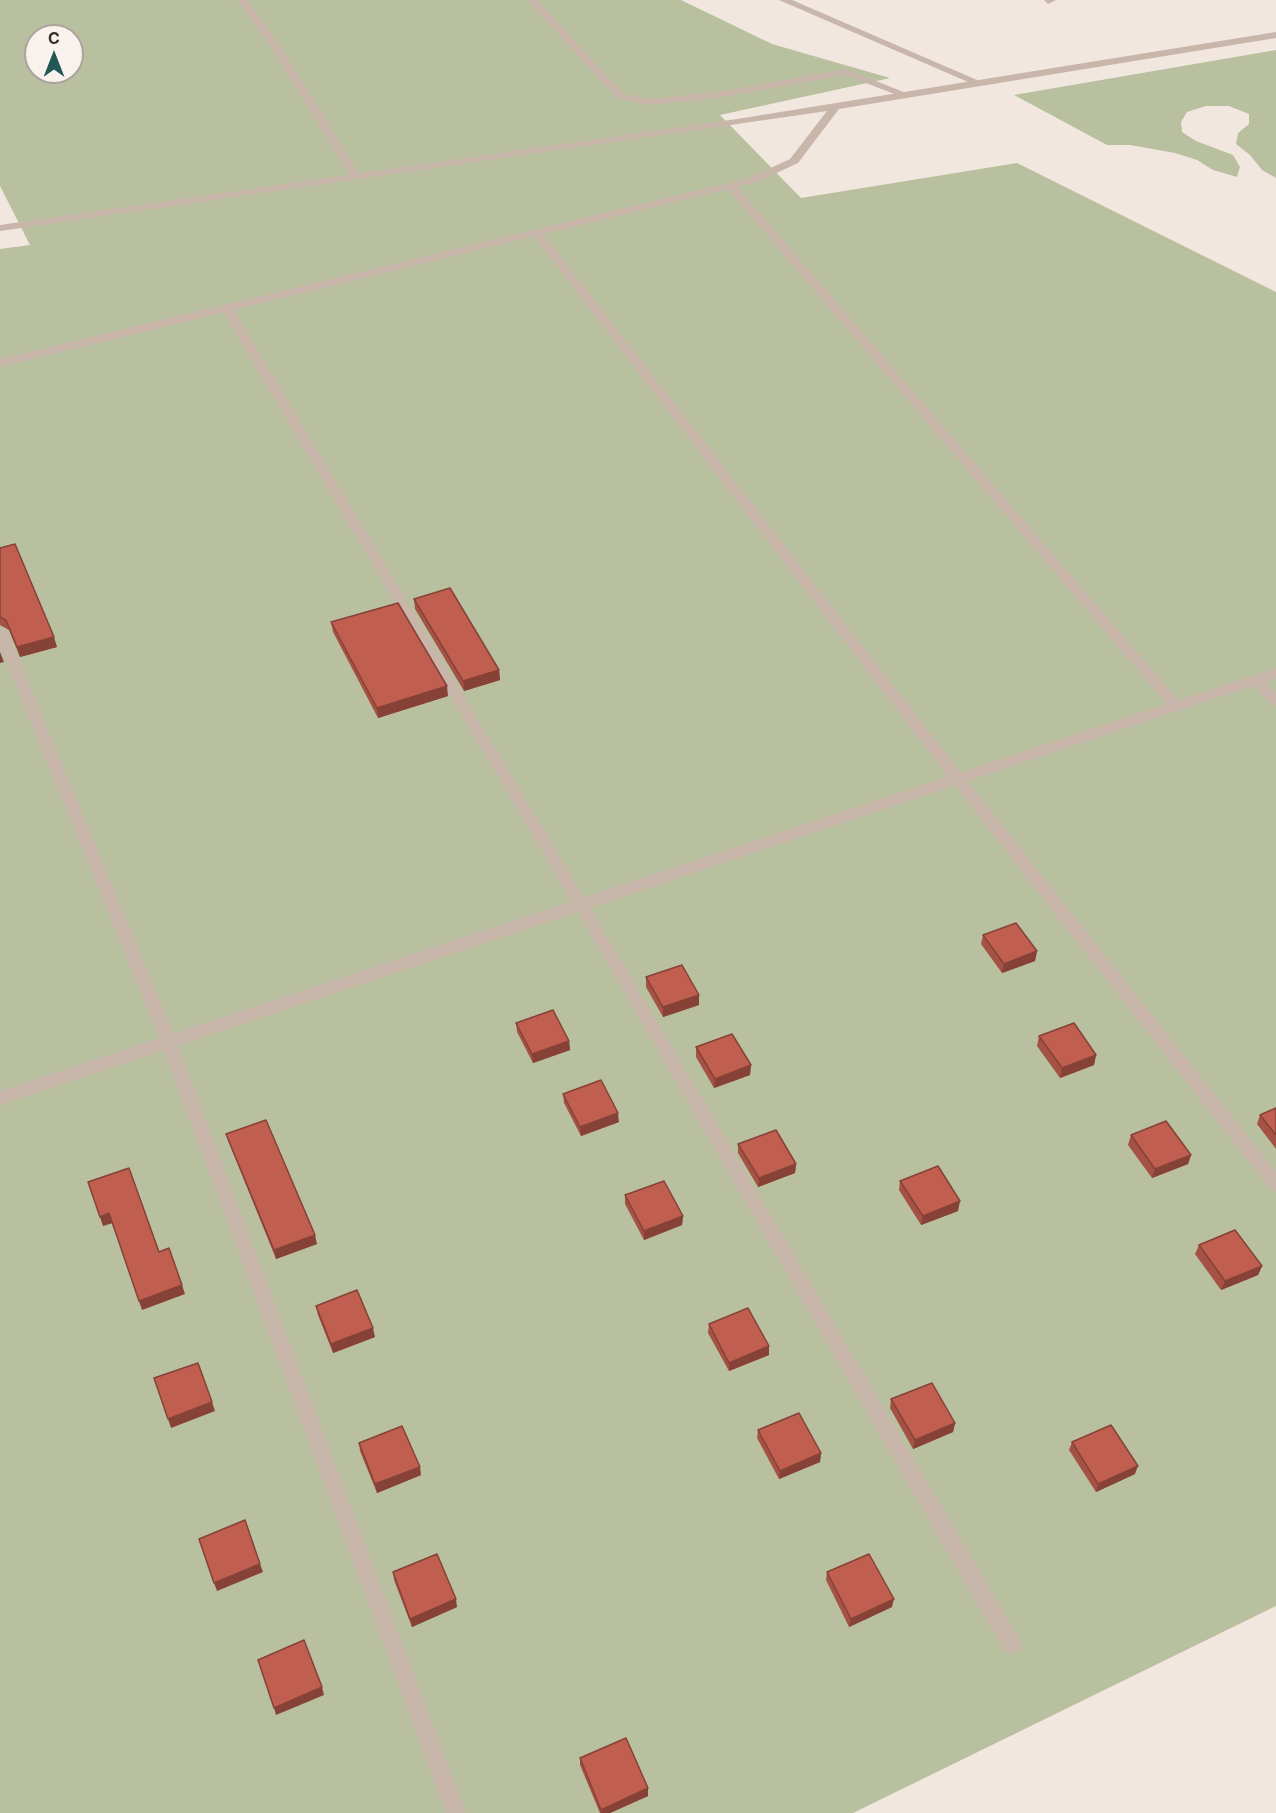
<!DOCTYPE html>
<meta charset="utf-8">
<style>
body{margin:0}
#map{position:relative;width:1276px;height:1813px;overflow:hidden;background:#f2e7df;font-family:Inter,sans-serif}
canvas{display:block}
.north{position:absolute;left:24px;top:24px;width:60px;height:60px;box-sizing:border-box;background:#f9f1eb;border:2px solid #aca39e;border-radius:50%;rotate:0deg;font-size:16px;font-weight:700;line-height:24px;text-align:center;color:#382d2a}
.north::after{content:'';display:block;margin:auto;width:21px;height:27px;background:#215755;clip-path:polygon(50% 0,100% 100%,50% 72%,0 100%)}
</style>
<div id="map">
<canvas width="1276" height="1813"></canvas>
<div class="north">С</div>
</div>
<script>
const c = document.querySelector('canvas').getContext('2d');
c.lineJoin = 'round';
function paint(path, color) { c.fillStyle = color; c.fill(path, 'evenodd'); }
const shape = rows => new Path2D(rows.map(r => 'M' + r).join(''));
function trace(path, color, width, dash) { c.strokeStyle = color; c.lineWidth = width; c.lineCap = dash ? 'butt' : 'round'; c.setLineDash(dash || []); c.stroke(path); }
paint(shape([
 [0,0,681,0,772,44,890,78,720,115,801,198,1017,163,1276,292,1276,1606,853,1813,0,1813,0,249,30,245,0,186],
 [36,36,72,36,72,72,36,72],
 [1276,50,1276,178,1262,170,1250,155,1236,144,1238,133,1249,124,1249,114,1229,106,1206,106,1187,112,1181,122,1182,132,1196,141,1233,155,1240,167,1237,177,1213,170,1197,160,1175,153,1130,145,1107,145,1014,95]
]), '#b9c09f');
paint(shape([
 [237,0,247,0,280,45,361,177,360,179,351,177,270,46,237,0],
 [527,0,537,0,624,94,650,99,718,92,846,69,911,95,902,97,845,75,718,98,650,105,621,99,617,98,527,0],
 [779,0,792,0,984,83,975,85,779,0],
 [1044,0,1056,0,1048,4,1044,0],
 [731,183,735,184,1180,702,1182,705,1180,708,1170,708,727,188,727,184,731,183],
 [537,230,541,231,962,774,1276,1172,1276,1191,1270,1189,952,782,533,235,533,231,537,230],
 [226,304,232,307,585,899,1019,1638,1022,1645,1019,1652,1012,1654,1005,1652,575,907,220,307,226,304],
 [0,627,7,631,176,1040,466,1813,446,1813,160,1040,0,647,0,627],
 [1255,675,1260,677,1276,693,1276,706,1271,704,1250,683,1248,680,1255,675]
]), '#c9b6ab');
paint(shape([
 [1276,32,1276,38,839,109,798,163,757,182,0,367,0,359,749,178,790,159,827,111,0,231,0,225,737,119,1276,32],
 [1276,668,1276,678,0,1105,0,1091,1276,668]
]), '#c9b6ab');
paint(shape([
 [0,548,57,647,20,657,9,630,0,625],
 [414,599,499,670,500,680,464,691,415,609],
 [331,622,448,696,378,718,333,632],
 [983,935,1037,951,1035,961,1002,973,981,944],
 [646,977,699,1005,663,1017,646,987],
 [516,1023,569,1041,570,1050,533,1063,517,1032],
 [1039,1036,1096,1055,1094,1065,1060,1078,1037,1046],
 [696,1047,751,1065,750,1075,714,1088,696,1057],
 [563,1094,619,1122,581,1136,564,1103],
 [1276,1108,1276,1149,1257,1124,1260,1115],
 [226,1134,317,1244,276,1259,229,1143],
 [1131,1135,1191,1155,1188,1164,1152,1178,1128,1145],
 [738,1144,796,1164,795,1173,758,1187,738,1153],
 [900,1181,958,1211,921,1225,899,1190],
 [625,1195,683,1216,682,1225,644,1240,625,1204],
 [1199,1245,1262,1266,1258,1275,1221,1290,1195,1254],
 [316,1306,375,1337,333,1353,318,1315],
 [709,1324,769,1355,729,1371,708,1333],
 [891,1399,955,1423,953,1432,913,1449,890,1408],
 [758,1430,821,1453,820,1462,779,1479,757,1438],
 [1072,1442,1135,1474,1096,1492,1069,1450],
 [359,1443,421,1475,377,1493,360,1451],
 [393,1572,457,1607,412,1627,394,1580],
 [827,1572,892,1607,849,1627,826,1580],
 [580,1758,648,1796,610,1813,600,1813,580,1765]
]), '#a55244');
paint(shape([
 [54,637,57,647,20,657,17,647],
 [0,652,4,662,0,663],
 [499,670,500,680,464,691,463,681],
 [447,686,448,696,378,718,377,708],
 [1037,951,1035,961,1002,973,1004,964],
 [699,995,699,1005,663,1017,663,1007],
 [569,1041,570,1050,533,1063,532,1054],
 [1096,1055,1094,1065,1060,1078,1062,1068],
 [751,1065,750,1075,714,1088,715,1079],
 [618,1113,619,1122,581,1136,580,1127],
 [1191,1155,1188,1164,1152,1178,1155,1169],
 [796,1164,795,1173,758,1187,759,1178],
 [960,1201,958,1211,921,1225,923,1216],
 [109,1213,113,1223,103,1226,100,1217],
 [683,1216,682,1225,644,1240,644,1231],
 [315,1235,317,1244,276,1259,274,1250],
 [1262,1266,1258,1275,1221,1290,1225,1281],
 [182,1285,185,1294,142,1310,139,1301],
 [373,1328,375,1337,333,1353,331,1344],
 [769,1346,769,1355,729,1371,729,1363],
 [212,1402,215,1411,171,1428,168,1419],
 [955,1423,953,1432,913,1449,915,1440],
 [821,1453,820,1462,779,1479,780,1471],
 [1138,1466,1135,1474,1096,1492,1098,1484],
 [420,1467,421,1475,377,1493,375,1484],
 [260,1564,263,1572,217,1591,214,1583],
 [456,1599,457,1607,412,1627,410,1619],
 [894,1599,892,1607,849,1627,851,1619],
 [322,1687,324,1695,276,1715,274,1708],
 [648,1788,648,1796,610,1813,601,1813,601,1810]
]), '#864237');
const building = shape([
 [15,544,54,637,17,647,6,620,0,617,0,548,15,544],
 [450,588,499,670,463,681,414,599,450,588],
 [398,603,447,686,377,708,331,622,398,603],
 [1016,923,1037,951,1004,964,983,935,1016,923],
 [682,965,699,995,663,1007,646,977,682,965],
 [553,1010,569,1041,532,1054,516,1023,553,1010],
 [1074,1023,1096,1055,1062,1068,1039,1036,1074,1023],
 [732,1034,751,1065,715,1079,696,1047,732,1034],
 [601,1080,618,1113,580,1127,563,1094,601,1080],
 [1276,1108,1276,1135,1260,1115,1276,1108],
 [266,1120,315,1235,274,1250,226,1134,266,1120],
 [1166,1121,1191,1155,1155,1169,1131,1135,1166,1121],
 [776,1130,796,1164,759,1178,738,1144,776,1130],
 [938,1166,960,1201,923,1216,900,1181,938,1166],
 [129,1168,159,1252,169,1248,182,1285,139,1301,109,1213,100,1217,88,1182,129,1168],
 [664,1181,683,1216,644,1231,625,1195,664,1181],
 [1235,1230,1262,1266,1225,1281,1199,1245,1235,1230],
 [357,1290,373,1328,331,1344,316,1306,357,1290],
 [748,1308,769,1346,729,1363,709,1324,748,1308],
 [198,1363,212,1402,168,1419,154,1378,198,1363],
 [932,1383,955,1423,915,1440,891,1399,932,1383],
 [799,1413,821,1453,780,1471,758,1430,799,1413],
 [1111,1425,1138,1466,1098,1484,1072,1442,1111,1425],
 [402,1426,420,1467,375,1484,359,1443,402,1426],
 [245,1520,260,1564,214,1583,199,1539,245,1520],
 [437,1554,456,1599,410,1619,393,1572,437,1554],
 [869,1554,894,1599,851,1619,827,1572,869,1554],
 [304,1640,322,1687,274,1708,258,1660,304,1640],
 [626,1738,648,1788,601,1810,580,1758,626,1738]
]);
paint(building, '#c05f4f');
trace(building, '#864237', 1.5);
</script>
